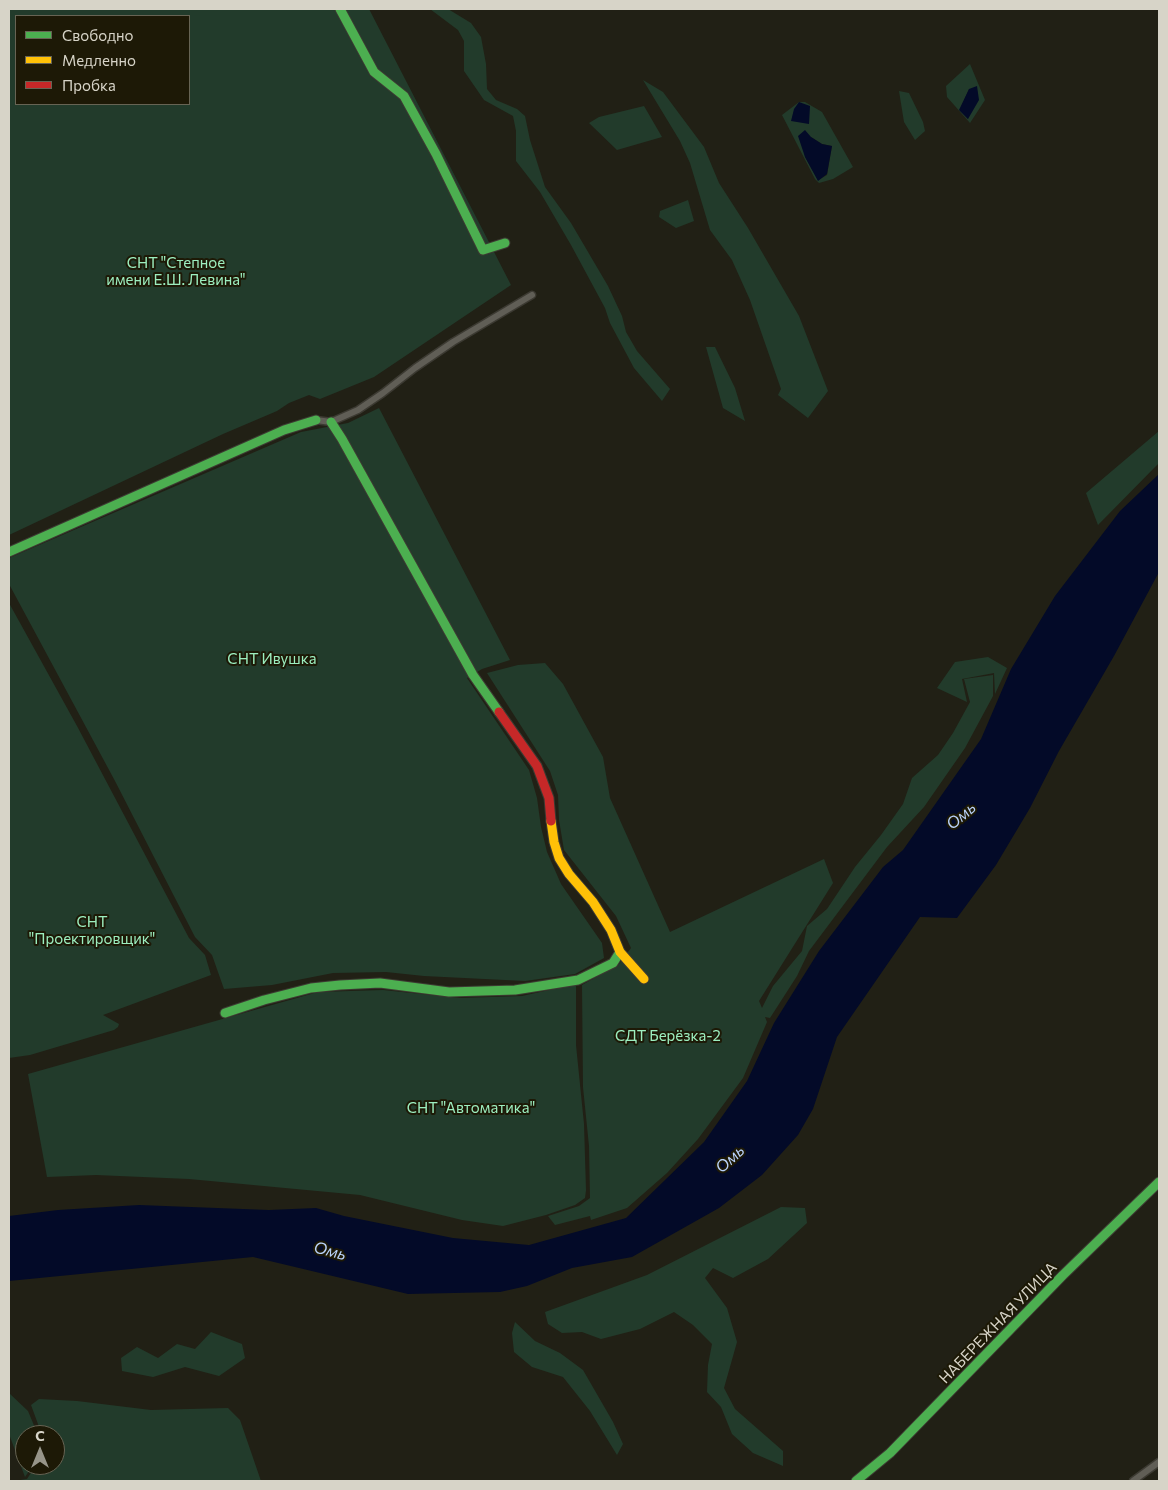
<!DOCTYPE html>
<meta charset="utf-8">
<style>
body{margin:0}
#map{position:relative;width:1168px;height:1490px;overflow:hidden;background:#212015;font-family:Commissioner,sans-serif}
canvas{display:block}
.frame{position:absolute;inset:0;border:10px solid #d7d4c8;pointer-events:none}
.legend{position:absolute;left:15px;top:15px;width:175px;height:90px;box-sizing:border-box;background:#1d1906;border:1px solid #676454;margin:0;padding:6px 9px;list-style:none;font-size:15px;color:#d7d4c8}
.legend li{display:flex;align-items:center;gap:10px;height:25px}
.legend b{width:25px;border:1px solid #676454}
.north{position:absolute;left:15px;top:1425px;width:50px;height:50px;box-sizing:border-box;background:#1d1906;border:1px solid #676454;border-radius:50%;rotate:0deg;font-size:14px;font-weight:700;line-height:20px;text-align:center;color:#d7d4c8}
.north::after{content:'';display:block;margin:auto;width:18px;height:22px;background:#979589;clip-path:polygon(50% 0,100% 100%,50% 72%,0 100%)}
</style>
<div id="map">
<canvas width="1168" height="1490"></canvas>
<div class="frame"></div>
<ul class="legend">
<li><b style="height:6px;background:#4caf50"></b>Свободно</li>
<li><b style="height:6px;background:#ffc107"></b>Медленно</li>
<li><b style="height:6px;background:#c62828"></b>Пробка</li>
</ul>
<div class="north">С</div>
</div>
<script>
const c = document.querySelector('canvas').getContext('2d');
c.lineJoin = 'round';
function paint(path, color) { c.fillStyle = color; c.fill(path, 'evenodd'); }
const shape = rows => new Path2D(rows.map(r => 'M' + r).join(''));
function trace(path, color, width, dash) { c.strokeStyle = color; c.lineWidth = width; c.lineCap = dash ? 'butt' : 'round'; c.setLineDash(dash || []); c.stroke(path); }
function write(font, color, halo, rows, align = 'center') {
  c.font = font + ' Commissioner,sans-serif'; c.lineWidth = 4; c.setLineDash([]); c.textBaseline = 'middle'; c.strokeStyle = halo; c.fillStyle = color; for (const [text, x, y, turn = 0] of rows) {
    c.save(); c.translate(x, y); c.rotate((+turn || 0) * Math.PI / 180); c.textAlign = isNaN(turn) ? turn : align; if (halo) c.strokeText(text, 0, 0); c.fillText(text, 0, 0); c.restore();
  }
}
paint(shape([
 [9,9,369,9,511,285,374,377,320,399,309,395,289,403,277,411,223,434,9,535],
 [16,16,189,16,189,104,16,104],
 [430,9,448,9,471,23,481,37,486,64,487,89,496,100,517,109,525,116,530,140,545,187,571,223,608,286,622,316,626,332,637,351,670,389,662,401,634,368,610,323,605,308,571,245,540,192,516,161,516,131,513,116,484,100,464,71,464,41,458,30],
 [970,64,985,100,970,123,947,97,946,86],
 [969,89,968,119,960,110],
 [643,80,663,92,704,147,719,183,748,228,799,316,828,391,808,418,778,395,781,389,750,300,732,260,710,230,690,163,680,141],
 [899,91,909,93,923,122,925,131,915,140,904,122],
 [799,102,805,102,822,112,853,167,833,179,819,183,815,179,782,115],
 [811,137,822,144,832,146,827,175,818,180,805,157,804,150],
 [644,106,662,137,617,150,589,123,599,117],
 [688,200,694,221,676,228,659,217,660,211],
 [706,347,715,347,735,388,745,421,723,408],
 [379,408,510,660,482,669,467,678,529,770,537,798,541,827,547,852,561,884,602,943,604,958,575,974,525,981,424,976,386,972,333,973,272,985,224,989,212,955,195,937,115,781,9,584,9,558,301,432,348,423],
 [1159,431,1159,463,1098,525,1086,493],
 [9,603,77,726,189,938,205,955,211,975,103,1015,119,1024,118,1027,114,1030,30,1055,9,1058],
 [988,657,1007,668,995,694,994,673,962,679,967,702,937,688,955,662],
 [545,663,563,684,603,757,610,798,670,932,824,859,833,883,759,1001,762,1008,773,986,802,951,807,926,827,909,855,867,881,835,903,804,912,778,938,755,953,733,970,702,964,679,993,675,993,696,965,748,924,807,887,847,809,951,797,976,770,1018,765,1017,767,1022,743,1078,698,1139,667,1173,627,1208,591,1220,590,1216,555,1225,548,1216,579,1206,590,1198,589,1146,583,1087,582,985,619,964,631,948,616,916,564,850,559,820,558,795,550,771,487,673,518,665],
 [576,984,576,1045,584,1124,586,1190,585,1198,575,1205,546,1215,503,1226,462,1220,360,1195,189,1179,96,1175,47,1177,28,1074,318,992,383,990,460,998,522,996],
 [781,1207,805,1208,807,1223,768,1259,733,1278,713,1268,705,1278,727,1308,737,1342,724,1388,735,1409,783,1451,783,1466,753,1453,732,1434,721,1407,707,1392,708,1365,712,1344,693,1325,674,1312,640,1329,601,1339,582,1332,562,1333,548,1324,545,1312,647,1275],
 [515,1322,535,1341,560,1353,583,1370,613,1422,623,1444,617,1455,590,1411,563,1377,532,1367,514,1352,512,1333],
 [211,1332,242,1344,245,1358,219,1376,185,1367,153,1377,122,1371,121,1358,137,1347,158,1358,177,1344,195,1349],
 [9,1393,28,1411,38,1435,25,1435,25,1465,33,1465,25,1477,9,1434],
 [39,1399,77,1401,151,1410,228,1408,240,1420,261,1481,14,1481,27,1479,36,1465,55,1465,55,1435,42,1435,31,1405]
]), '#223b2b');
paint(shape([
 [977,86,979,100,968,119,959,110,969,89],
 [799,102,810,106,809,124,791,121,794,109],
 [805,130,811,137,822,144,832,146,827,174,818,181,805,157,798,136],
 [1159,474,1159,572,1114,656,1059,751,1030,808,996,865,957,918,920,917,837,1037,813,1109,798,1135,762,1175,719,1208,632,1257,572,1268,527,1286,500,1292,408,1294,253,1257,9,1281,9,1216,58,1210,139,1205,269,1210,316,1208,344,1216,453,1238,529,1245,626,1218,704,1142,747,1081,774,1023,819,951,883,867,903,850,981,739,1011,669,1055,596,1120,511]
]), '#030a28');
const street = shape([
 [316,420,331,422,358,410,383,393,415,368,453,342,532,295],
 [1133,1481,1159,1462]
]);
const fast = shape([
 [340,9,374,72,404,96,436,154,483,250,505,243],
 [331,422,342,439,473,675,499,712],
 [9,552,284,430,316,420],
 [225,1013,264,1000,311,988,340,985,380,983,449,992,515,990,578,980,613,963,620,952],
 [856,1481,890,1453,1063,1275,1159,1182]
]);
const slow = shape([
 [551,821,554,842,559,858,569,874,593,902,611,930,620,952,644,979]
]);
const jam = shape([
 [499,712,537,766,549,798,551,821]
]);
trace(street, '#3c3a32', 9);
trace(fast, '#3c3a32', 11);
trace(slow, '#3c3a32', 11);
trace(jam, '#3c3a32', 11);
trace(street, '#605e56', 6);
trace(fast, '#4caf50', 9);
trace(slow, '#ffc107', 9);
trace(jam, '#c62828', 9);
write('15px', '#9ceebf', '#1d1906', [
 ["СНТ \"Степное",176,263],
 ["имени Е.Ш. Левина\"",176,280],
 ["СНТ Ивушка",272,659],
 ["СНТ",92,922],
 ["\"Проектировщик\"",92,939],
 ["СДТ Берёзка-2",668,1036],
 ["СНТ \"Автоматика\"",471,1108]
]);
write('15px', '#d7d4c8', '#1d1906', [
 ["НАБЕРЕЖНАЯ УЛИЦА",998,1323,-46]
]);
write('italic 16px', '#bad3fb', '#1d1906', [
 ["Омь",961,816,-40],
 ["Омь",730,1159,-42],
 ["Омь",330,1251,15]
]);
</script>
